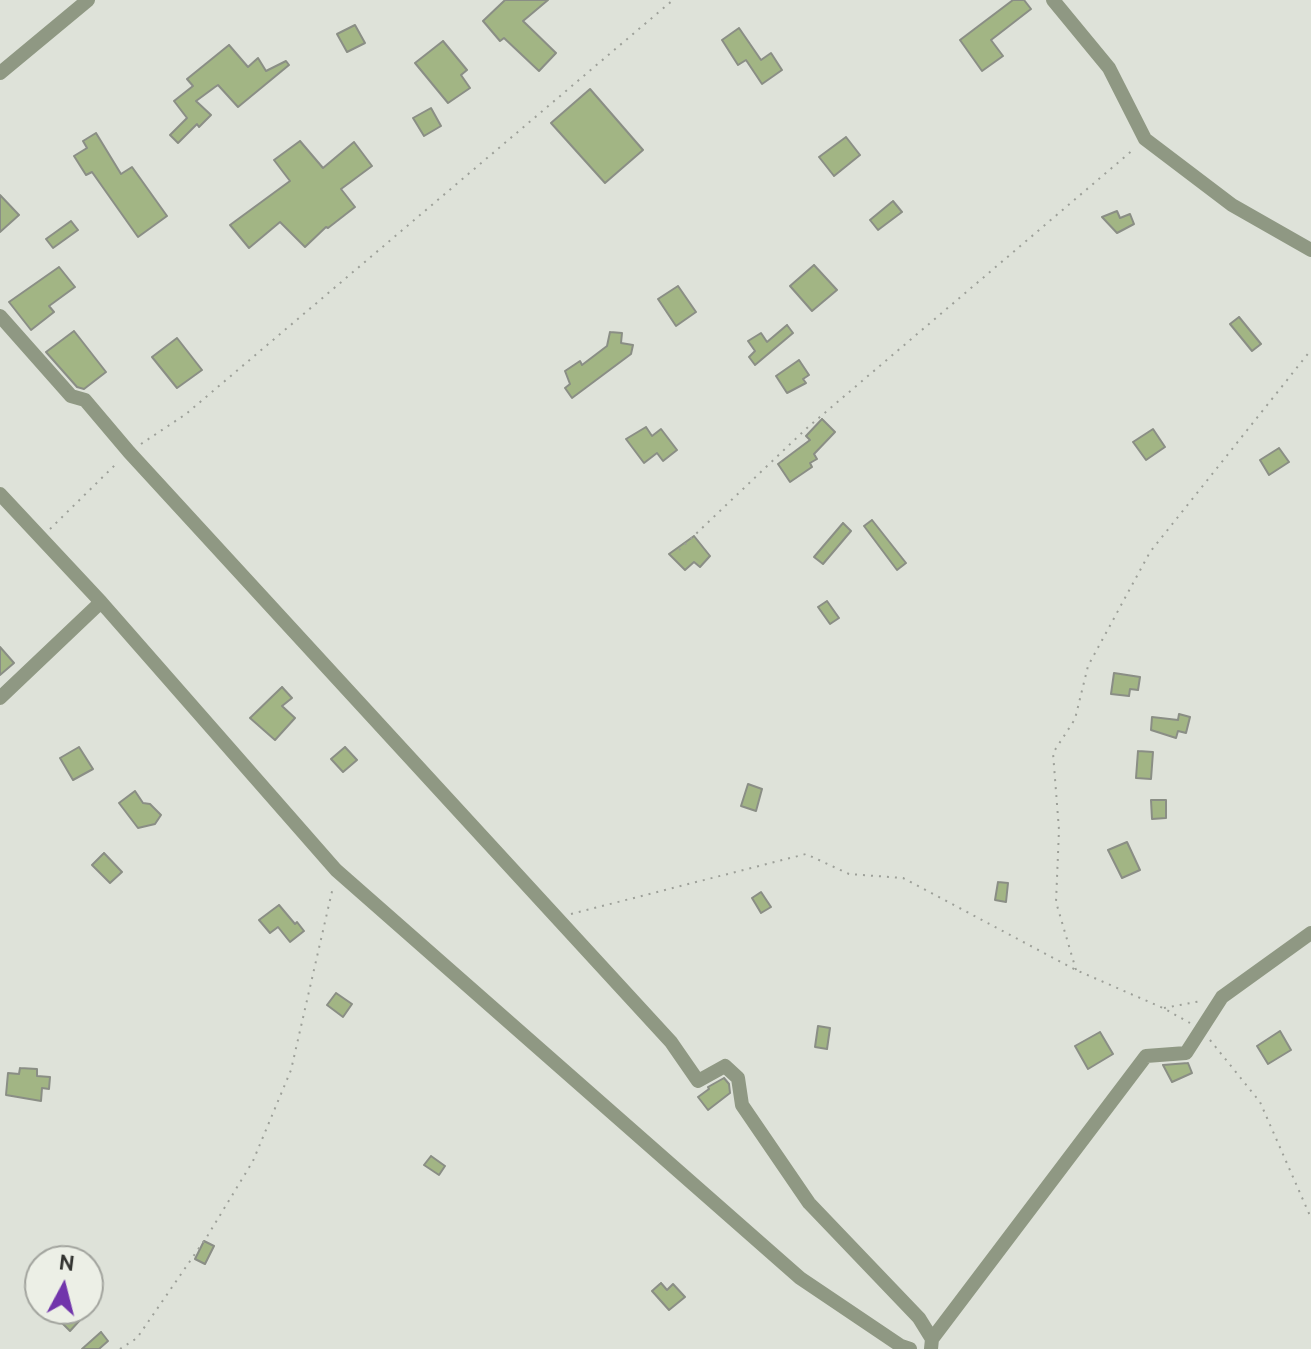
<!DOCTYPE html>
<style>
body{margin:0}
#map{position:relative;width:1311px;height:1349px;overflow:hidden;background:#dee2d9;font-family:Cabin,sans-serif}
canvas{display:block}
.north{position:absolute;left:24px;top:1245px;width:80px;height:80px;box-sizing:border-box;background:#ecefe6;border:2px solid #a2a49e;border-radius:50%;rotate:7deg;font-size:22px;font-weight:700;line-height:32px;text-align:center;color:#333431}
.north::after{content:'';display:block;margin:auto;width:28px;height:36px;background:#7135ab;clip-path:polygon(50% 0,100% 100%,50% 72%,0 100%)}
</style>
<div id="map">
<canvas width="1311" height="1349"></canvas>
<div class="north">N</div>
</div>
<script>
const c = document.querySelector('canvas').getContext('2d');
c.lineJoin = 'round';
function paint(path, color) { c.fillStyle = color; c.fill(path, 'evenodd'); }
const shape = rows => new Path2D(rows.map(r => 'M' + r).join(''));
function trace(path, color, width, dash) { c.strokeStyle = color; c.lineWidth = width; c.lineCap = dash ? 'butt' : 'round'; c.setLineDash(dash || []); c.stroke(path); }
const building = shape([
 [505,0,548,0,523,21,556,53,539,71,504,38,500,41,483,21,505,0],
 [1013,0,1024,0,1031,9,991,40,1003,56,982,71,960,40,1013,0],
 [355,25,365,43,347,52,337,34,355,25],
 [739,28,761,60,771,53,782,70,762,84,746,60,738,65,722,40,739,28],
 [443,41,467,70,461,75,470,88,448,103,415,63,443,41],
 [229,45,248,67,258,58,266,71,286,61,289,65,238,107,218,85,215,87,196,101,211,115,199,127,197,124,178,143,170,135,187,118,174,101,193,86,187,79,229,45],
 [590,89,643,150,605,183,551,123,590,89],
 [431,108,441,126,424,136,413,118,431,108],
 [96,133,121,174,132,167,167,216,138,237,92,172,86,175,74,156,87,148,83,141,96,133],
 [846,137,860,155,834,176,819,157,846,137],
 [300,141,323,168,354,142,372,166,341,189,355,207,328,228,326,227,305,247,280,222,249,248,230,225,290,181,274,160,300,141],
 [0,195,19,215,0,232,0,195],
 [893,201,902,212,878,230,870,220,893,201],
 [1117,211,1120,218,1130,214,1134,224,1117,233,1102,217,1117,211],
 [71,221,78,230,53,248,46,239,71,221],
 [814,265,837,290,812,311,790,286,814,265],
 [59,267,75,287,49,306,54,312,31,330,9,302,59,267],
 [678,286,696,312,676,326,658,299,678,286],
 [1239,317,1261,344,1252,351,1230,324,1239,317],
 [787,325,793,333,755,365,749,357,755,351,748,341,761,333,767,342,787,325],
 [74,331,106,372,84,389,77,387,46,352,74,331],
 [610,332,622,333,621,343,633,345,631,354,572,398,565,388,570,384,565,371,580,361,582,365,607,346,610,332],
 [177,338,202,370,177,388,152,357,177,338],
 [799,360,809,375,803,379,806,383,787,393,776,376,799,360],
 [822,419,835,432,814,454,817,459,810,463,812,467,790,482,778,464,810,440,806,436,822,419],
 [646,427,652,436,661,429,677,450,663,461,657,453,644,463,626,439,646,427],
 [1153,429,1165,447,1146,460,1133,442,1153,429],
 [1279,448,1289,462,1269,475,1260,460,1279,448],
 [872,520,906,563,897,570,864,526,872,520],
 [843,523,851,531,823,564,814,557,843,523],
 [694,536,710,556,700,567,694,562,685,570,669,554,694,536],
 [827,601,839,618,830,624,818,607,827,601],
 [0,647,14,663,0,675,0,647],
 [1114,673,1140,677,1138,690,1130,689,1129,696,1111,694,1114,673],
 [282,687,292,698,282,706,295,718,275,740,250,718,282,687],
 [1179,714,1190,717,1186,733,1178,731,1176,738,1151,730,1152,717,1178,720,1179,714],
 [79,747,93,769,73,780,60,758,79,747],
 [345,747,357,760,343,772,331,759,345,747],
 [1138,751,1153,752,1151,779,1136,778,1138,751],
 [748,784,762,789,756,811,741,806,748,784],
 [135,791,143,803,150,804,161,815,155,824,138,828,119,803,135,791],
 [1151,800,1166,800,1166,818,1152,819,1151,800],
 [1127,842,1140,870,1122,878,1108,850,1127,842],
 [104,853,122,872,110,883,92,865,104,853],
 [998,882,1008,883,1006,902,995,900,998,882],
 [761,892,771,907,761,913,752,898,761,892],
 [279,905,295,924,297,922,304,931,290,942,278,927,270,933,259,920,279,905],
 [336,993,352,1004,343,1017,327,1005,336,993],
 [818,1026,830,1028,827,1049,815,1047,818,1026],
 [1280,1031,1291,1050,1268,1064,1257,1046,1280,1031],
 [1100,1032,1113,1054,1088,1069,1075,1046,1100,1032],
 [1188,1063,1192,1073,1172,1082,1163,1065,1188,1063],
 [20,1068,37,1069,37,1076,50,1077,49,1089,42,1088,41,1101,6,1095,8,1073,19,1074,20,1068],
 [724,1078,729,1084,730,1093,708,1110,698,1097,709,1089,708,1087,724,1078],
 [431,1156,445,1166,439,1175,424,1165,431,1156],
 [204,1241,214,1246,205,1264,195,1259,204,1241],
 [661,1283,667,1290,673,1284,685,1297,669,1310,652,1291,661,1283],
 [62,1309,68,1309,80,1320,70,1331,55,1316,62,1309],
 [101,1332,108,1341,99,1349,82,1349,101,1332]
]);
paint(building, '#a2b584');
trace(building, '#8a8e85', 2);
trace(shape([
 [141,444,186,414,673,0],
 [50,529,117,463],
 [679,550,807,428,1134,149],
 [571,914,806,854,849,874,903,878,1076,970,1163,1008,1190,1023],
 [1076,970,1056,902,1059,830,1053,753,1075,719,1088,666,1150,552,1311,350],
 [1164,1008,1201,1001],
 [1210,1040,1260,1102,1311,1218],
 [120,1349,137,1338,208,1235,253,1161,291,1070,333,887]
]), '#9da099', 2, [2, 6]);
trace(shape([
 [1053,0,1109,68,1145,139,1232,205,1311,250],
 [0,73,88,0],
 [0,316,71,396,85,400,129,452,671,1042,698,1081,725,1066,738,1078,742,1105,809,1203,919,1318,932,1339],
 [0,494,101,602,336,870,800,1278,901,1346,910,1349],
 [0,698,101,602],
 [931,1349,932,1339,1146,1056,1186,1053,1222,997,1311,933]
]), '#8f9883', 14);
</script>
